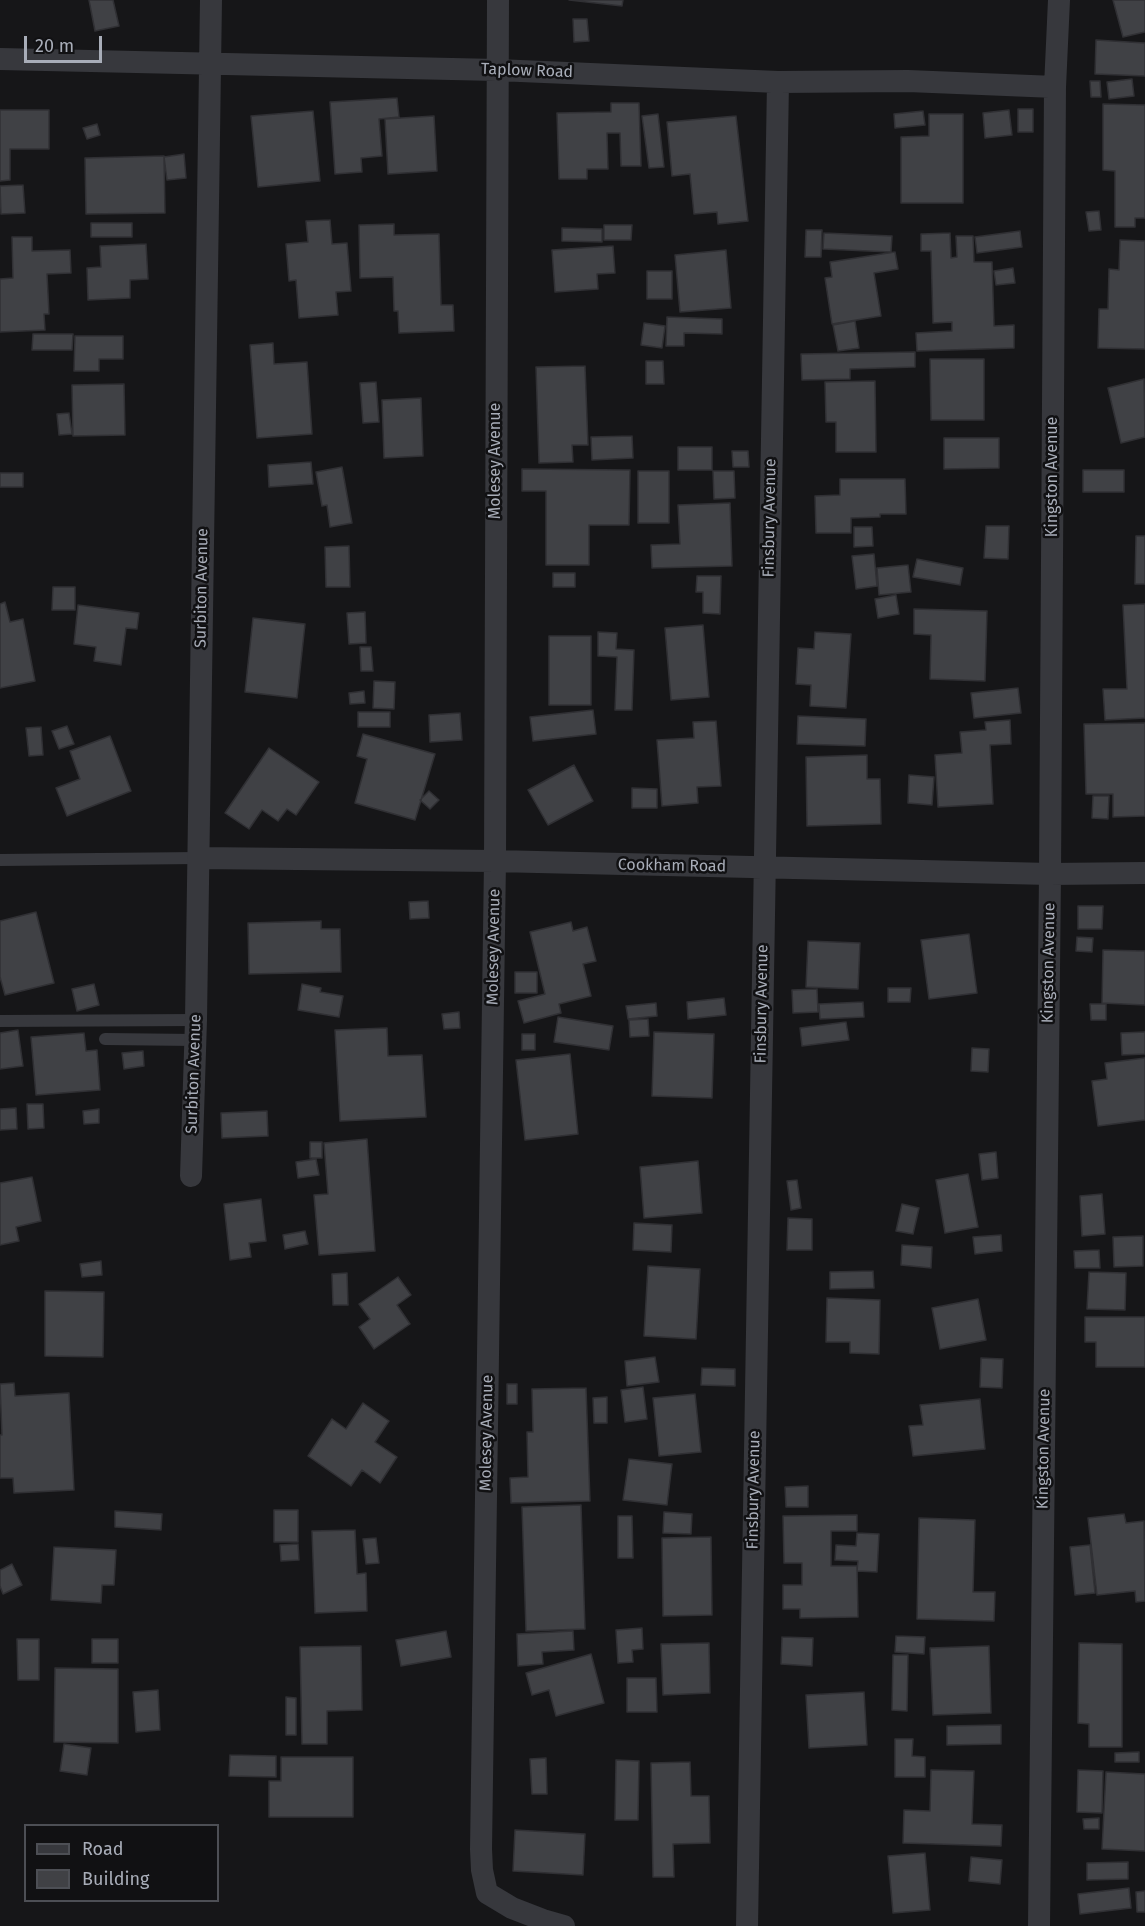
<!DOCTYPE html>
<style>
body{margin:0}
#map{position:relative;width:1145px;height:1926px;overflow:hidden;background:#161618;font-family:"Fira Sans",sans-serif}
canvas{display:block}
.legend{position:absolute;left:24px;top:1824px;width:195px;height:78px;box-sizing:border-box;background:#111113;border:2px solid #4d4f55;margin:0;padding:8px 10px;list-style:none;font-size:18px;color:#a8adb8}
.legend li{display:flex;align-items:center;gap:12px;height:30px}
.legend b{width:30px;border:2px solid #4d4f55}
.scale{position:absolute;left:24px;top:36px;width:78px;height:27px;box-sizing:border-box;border:3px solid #a8adb8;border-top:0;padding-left:8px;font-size:18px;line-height:21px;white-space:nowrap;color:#a8adb8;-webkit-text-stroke:4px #111113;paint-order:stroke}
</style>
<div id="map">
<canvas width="1145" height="1926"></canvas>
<ul class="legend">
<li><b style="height:8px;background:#37383d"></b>Road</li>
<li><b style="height:16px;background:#404145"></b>Building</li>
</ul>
<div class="scale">20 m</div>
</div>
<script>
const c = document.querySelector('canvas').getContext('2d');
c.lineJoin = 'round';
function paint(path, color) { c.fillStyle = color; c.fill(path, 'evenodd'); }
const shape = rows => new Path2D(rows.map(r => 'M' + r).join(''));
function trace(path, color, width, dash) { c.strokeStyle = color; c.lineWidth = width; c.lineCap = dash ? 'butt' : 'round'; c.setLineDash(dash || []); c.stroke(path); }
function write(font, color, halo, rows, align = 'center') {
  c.font = font + ' "Fira Sans",sans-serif'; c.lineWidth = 5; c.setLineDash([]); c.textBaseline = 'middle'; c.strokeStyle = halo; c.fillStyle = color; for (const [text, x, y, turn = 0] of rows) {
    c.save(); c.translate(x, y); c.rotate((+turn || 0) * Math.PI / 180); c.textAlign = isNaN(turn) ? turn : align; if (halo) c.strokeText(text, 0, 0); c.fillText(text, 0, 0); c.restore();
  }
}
const building = shape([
 [89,0,113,0,119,26,95,31,89,0],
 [569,0,623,0,622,6,569,0],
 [1113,0,1145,0,1145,32,1123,37,1113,0],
 [573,19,587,19,589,41,574,42,573,19],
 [1096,40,1145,43,1145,76,1095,74,1096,40],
 [1132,79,1134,96,1109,99,1107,82,1132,79],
 [1090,81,1100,81,1101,97,1091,97,1090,81],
 [397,98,399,117,379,119,382,156,361,158,362,172,335,174,330,102,397,98],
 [611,103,639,103,641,166,621,166,620,133,607,133,608,169,587,169,587,179,559,179,557,113,611,112,611,103],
 [1103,104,1145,105,1145,218,1135,218,1135,227,1115,227,1115,171,1103,170,1103,104],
 [1018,109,1033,109,1033,132,1018,132,1018,109],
 [0,110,49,110,49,149,10,149,10,180,0,181,0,110],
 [1009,110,1012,135,985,138,983,113,1009,110],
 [313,111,320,181,258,187,251,116,313,111],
 [923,111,925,125,895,128,894,114,923,111],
 [658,114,664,167,649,168,642,116,658,114],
 [929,114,963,114,963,203,901,203,901,137,929,136,929,114],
 [434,116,437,171,388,174,385,119,434,116],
 [736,116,748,221,718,224,717,212,694,214,690,174,672,176,667,122,736,116],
 [97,124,100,135,87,139,83,128,97,124],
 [184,154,186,178,167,180,164,157,184,154],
 [164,156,165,213,86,214,85,158,164,156],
 [23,185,25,213,1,214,0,186,23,185],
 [1099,211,1101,230,1089,231,1086,212,1099,211],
 [330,220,332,244,347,243,351,291,336,292,338,315,299,318,296,280,289,281,286,244,308,242,306,221,330,220],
 [91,223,132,223,132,237,91,237,91,223],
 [394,224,394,235,439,234,441,305,453,305,454,331,399,333,398,311,394,311,393,277,360,278,359,225,394,224],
 [604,225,632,225,631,240,604,240,604,225],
 [562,228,602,229,602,242,562,241,562,228],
 [806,230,822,230,821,257,805,257,806,230],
 [1020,231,1022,247,977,253,975,237,1020,231],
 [824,233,892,236,891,252,823,249,824,233],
 [950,233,951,258,957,257,956,236,973,236,974,262,992,262,994,326,1014,325,1014,348,917,351,916,333,952,331,952,322,933,323,931,251,921,251,921,234,950,233],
 [12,237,32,237,32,251,70,250,71,273,47,274,49,314,44,314,45,330,0,332,0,279,13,278,12,237],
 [1120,240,1145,241,1145,349,1098,348,1099,309,1108,309,1109,269,1119,270,1120,240],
 [146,244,148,279,130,280,130,298,88,300,87,268,101,267,100,246,146,244],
 [613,246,615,273,597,274,598,289,555,292,552,250,613,246],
 [726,250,731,308,680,312,675,255,726,250],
 [895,252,898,269,874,273,881,316,832,324,825,278,832,277,830,262,895,252],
 [1013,268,1015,283,996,285,994,271,1013,268],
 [647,271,672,271,672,299,647,299,647,271],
 [667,317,722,319,722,334,684,333,684,346,666,346,667,317],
 [855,321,859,348,838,351,833,325,855,321],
 [644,323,665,326,662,348,641,345,644,323],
 [33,334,73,334,72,350,32,350,33,334],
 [75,336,123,336,123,359,99,359,99,371,74,371,75,336],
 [273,343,274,364,307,362,312,434,257,438,250,345,273,343],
 [915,352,915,367,850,369,850,379,802,380,801,354,915,352],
 [930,359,984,359,984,420,931,420,930,359],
 [646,361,663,361,664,384,646,384,646,361],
 [585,366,588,445,572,445,573,462,539,463,536,367,585,366],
 [1144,379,1145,437,1121,443,1108,388,1144,379],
 [875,381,876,452,836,452,836,422,826,422,825,382,875,381],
 [376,382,379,422,363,423,360,383,376,382],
 [124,384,125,435,73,436,72,385,124,384],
 [421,398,423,456,384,458,382,400,421,398],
 [69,413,72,434,59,435,57,414,69,413],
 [632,436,633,458,592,460,591,437,632,436],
 [944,438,999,438,999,468,944,469,944,438],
 [678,447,712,447,712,470,678,470,678,447],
 [732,451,748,451,749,467,733,467,732,451],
 [311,462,313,484,269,487,268,465,311,462],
 [342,467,352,523,330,527,327,505,322,506,316,472,342,467],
 [522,469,630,470,629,525,589,525,589,565,546,565,546,491,522,491,522,469],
 [1083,470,1124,470,1124,492,1083,492,1083,470],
 [638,471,669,471,669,523,638,523,638,471],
 [713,471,734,471,735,498,714,499,713,471],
 [0,473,23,473,23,487,0,487,0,473],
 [840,479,905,479,906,514,880,514,880,517,851,518,851,533,816,533,815,496,840,495,840,479],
 [730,503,732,566,652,568,651,545,680,544,678,505,730,503],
 [986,526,1009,526,1008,559,984,558,986,526],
 [854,527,872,527,873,546,854,547,854,527],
 [1136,536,1145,536,1145,584,1135,584,1136,536],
 [349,546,350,587,326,587,325,547,349,546],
 [874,554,877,586,856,589,852,556,874,554],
 [917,559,963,568,960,585,913,577,917,559],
 [908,565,911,592,879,595,877,568,908,565],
 [553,573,575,573,575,587,553,587,553,573],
 [697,576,721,576,720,614,703,613,703,592,696,592,697,576],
 [53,587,75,587,75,610,52,610,53,587],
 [896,595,899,614,878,618,875,599,896,595],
 [5,602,10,622,23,619,35,681,0,688,0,604,5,602],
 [1145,604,1145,718,1105,720,1103,689,1127,689,1123,605,1145,604],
 [78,605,139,613,137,629,126,628,121,665,94,661,96,647,74,644,78,605],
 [914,609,987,611,985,681,930,679,931,635,914,634,914,609],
 [365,612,366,643,349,644,347,613,365,612],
 [253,618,305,624,297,698,245,692,253,618],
 [703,625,709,697,671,700,665,628,703,625],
 [598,632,617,633,616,649,634,650,632,710,615,710,617,657,598,656,598,632],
 [815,632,851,634,846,708,810,706,811,685,796,684,798,648,814,649,815,632],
 [549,636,591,636,591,705,549,705,549,636],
 [360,647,371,647,373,671,361,671,360,647],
 [374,681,395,682,394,709,373,708,374,681],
 [1018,688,1021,713,974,718,971,693,1018,688],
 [364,691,365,703,350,704,349,693,364,691],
 [593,710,596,734,533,741,530,717,593,710],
 [358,712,390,712,390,727,358,727,358,712],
 [460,713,462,740,430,742,429,715,460,713],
 [798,716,866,719,865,746,797,744,798,716],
 [1010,720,1011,744,990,745,993,804,938,807,935,755,962,753,960,732,986,730,985,722,1010,720],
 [716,721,721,786,697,787,698,803,662,806,657,740,694,738,693,722,716,721],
 [1145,723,1145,816,1113,817,1113,794,1086,794,1084,724,1145,723],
 [67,726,74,744,59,749,52,731,67,726],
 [41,727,43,755,29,756,26,728,41,727],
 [363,734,435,754,415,820,355,803,367,759,357,756,363,734],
 [110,736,131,791,67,816,56,788,80,779,70,751,110,736],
 [269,748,319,782,296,815,287,809,278,821,262,810,249,829,225,813,269,748],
 [867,755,867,779,880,779,881,824,807,826,806,757,867,755],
 [574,765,593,801,548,825,528,790,574,765],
 [909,775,934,777,932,805,908,803,909,775],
 [632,788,657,789,657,808,632,808,632,788],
 [429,791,439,800,430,809,420,800,429,791],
 [1093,796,1109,796,1108,819,1092,818,1093,796],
 [428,901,429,918,410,919,409,902,428,901],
 [1078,906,1103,906,1102,929,1078,929,1078,906],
 [36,912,54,983,5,995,0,977,0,921,36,912],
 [321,921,321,929,340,929,341,972,249,974,248,923,321,921],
 [571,922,573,931,587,927,596,961,583,964,591,996,559,1004,561,1013,524,1023,518,1001,545,994,530,932,571,922],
 [969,934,977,993,929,999,921,940,969,934],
 [1077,937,1093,938,1092,952,1076,951,1077,937],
 [808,941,860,943,858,989,806,987,808,941],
 [1103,950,1145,951,1145,1005,1102,1003,1103,950],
 [515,972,537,972,537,993,515,993,515,972],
 [94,984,99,1005,77,1011,72,989,94,984],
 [302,984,321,988,320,992,343,996,339,1017,298,1010,302,984],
 [888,988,911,988,910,1002,888,1002,888,988],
 [817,989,818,1012,793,1013,792,990,817,989],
 [724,998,726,1015,688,1019,687,1002,724,998],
 [863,1002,864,1017,820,1019,819,1004,863,1002],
 [656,1003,657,1016,628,1019,626,1006,656,1003],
 [1090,1004,1106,1004,1106,1020,1091,1020,1090,1004],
 [459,1012,460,1028,444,1029,442,1014,459,1012],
 [558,1017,613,1026,609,1050,554,1042,558,1017],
 [648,1019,649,1036,630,1037,629,1020,648,1019],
 [846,1022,849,1040,802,1046,800,1028,846,1022],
 [387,1028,388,1056,422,1055,426,1117,340,1121,335,1030,387,1028],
 [18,1030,23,1066,0,1069,0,1033,18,1030],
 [654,1032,714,1034,712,1098,652,1096,654,1032],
 [1145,1032,1145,1054,1122,1055,1121,1033,1145,1032],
 [84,1033,86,1051,97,1050,100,1090,36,1095,31,1037,84,1033],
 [522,1034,535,1034,535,1050,522,1050,522,1034],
 [972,1048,989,1049,988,1072,971,1071,972,1048],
 [143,1051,144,1066,124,1069,122,1053,143,1051],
 [570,1054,578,1134,525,1140,516,1060,570,1054],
 [1145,1058,1145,1120,1098,1126,1092,1081,1107,1079,1105,1063,1145,1058],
 [27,1104,43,1104,44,1128,28,1129,27,1104],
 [16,1108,17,1129,0,1130,0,1109,16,1108],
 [99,1109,99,1123,84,1124,83,1111,99,1109],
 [267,1111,268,1136,222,1138,221,1113,267,1111],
 [367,1139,375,1251,319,1255,314,1195,328,1194,324,1143,367,1139],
 [310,1142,322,1142,322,1158,310,1158,310,1142],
 [996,1152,998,1178,982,1180,979,1154,996,1152],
 [316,1159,319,1175,298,1178,296,1162,316,1159],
 [698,1161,702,1213,644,1218,640,1167,698,1161],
 [968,1174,978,1227,945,1233,936,1180,968,1174],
 [32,1177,41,1221,16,1227,19,1241,0,1245,0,1183,32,1177],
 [797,1180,801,1208,791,1210,787,1181,797,1180],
 [1102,1194,1105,1234,1082,1236,1080,1196,1102,1194],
 [261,1199,266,1241,249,1243,251,1257,230,1260,224,1204,261,1199],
 [902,1204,919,1208,913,1234,896,1231,902,1204],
 [788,1218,812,1219,812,1250,787,1250,788,1218],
 [634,1223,672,1225,671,1252,633,1250,634,1223],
 [305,1231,308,1244,285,1249,283,1235,305,1231],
 [1001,1235,1002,1251,975,1254,973,1237,1001,1235],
 [1143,1236,1143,1266,1114,1267,1113,1237,1143,1236],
 [902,1245,932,1247,931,1268,901,1265,902,1245],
 [1099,1250,1100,1268,1075,1268,1074,1251,1099,1250],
 [101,1261,102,1275,82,1277,80,1264,101,1261],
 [648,1266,700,1269,696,1339,644,1336,648,1266],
 [873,1271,874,1288,830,1289,830,1272,873,1271],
 [1089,1272,1126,1273,1125,1310,1087,1309,1089,1272],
 [347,1273,348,1305,333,1305,332,1274,347,1273],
 [398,1277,411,1295,397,1305,410,1324,374,1349,359,1327,370,1319,359,1304,398,1277],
 [45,1291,104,1292,103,1357,45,1356,45,1291],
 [827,1298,880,1300,879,1354,850,1353,850,1342,826,1342,827,1298],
 [978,1299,986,1340,940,1349,932,1308,978,1299],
 [1085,1317,1145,1317,1145,1367,1096,1367,1096,1342,1085,1342,1085,1317],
 [655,1357,659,1382,627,1386,625,1361,655,1357],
 [981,1358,1003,1359,1002,1388,980,1387,981,1358],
 [702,1368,735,1369,735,1386,701,1385,702,1368],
 [14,1383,15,1396,69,1393,74,1490,14,1493,13,1478,0,1478,0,1435,2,1435,0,1384,14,1383],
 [507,1384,517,1384,517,1404,507,1404,507,1384],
 [643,1387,647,1419,625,1422,621,1390,643,1387],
 [586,1388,590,1501,511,1503,510,1478,528,1477,527,1432,533,1432,532,1389,586,1388],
 [695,1394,701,1452,659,1456,653,1398,695,1394],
 [607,1397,607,1423,594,1423,593,1398,607,1397],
 [980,1399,985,1449,913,1456,909,1426,923,1425,920,1405,980,1399],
 [363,1403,389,1421,375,1442,397,1457,380,1483,362,1470,351,1486,308,1456,332,1419,346,1429,363,1403],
 [629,1459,672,1464,667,1505,623,1500,629,1459],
 [808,1486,808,1507,786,1507,785,1487,808,1486],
 [581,1505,585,1629,526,1631,522,1507,581,1505],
 [274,1510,298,1510,298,1542,274,1542,274,1510],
 [115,1511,162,1514,161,1530,115,1527,115,1511],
 [664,1512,692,1514,691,1534,663,1533,664,1512],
 [1124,1514,1126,1523,1144,1521,1145,1601,1136,1602,1135,1591,1097,1595,1088,1518,1124,1514],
 [857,1515,857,1531,831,1531,831,1566,857,1566,858,1617,800,1618,800,1609,783,1609,783,1585,802,1585,802,1563,784,1563,783,1516,857,1515],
 [618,1516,632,1516,633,1558,618,1558,618,1516],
 [919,1518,975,1520,973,1592,995,1592,994,1621,917,1619,919,1518],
 [355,1530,357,1574,366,1573,367,1611,315,1613,312,1531,355,1530],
 [857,1533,879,1534,877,1572,857,1571,858,1561,835,1560,836,1545,856,1546,857,1533],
 [711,1537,712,1615,663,1616,662,1538,711,1537],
 [376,1538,379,1563,366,1564,363,1539,376,1538],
 [298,1544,299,1560,281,1561,280,1545,298,1544],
 [1090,1545,1095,1593,1075,1595,1070,1547,1090,1545],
 [54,1547,116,1550,114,1585,102,1585,101,1603,51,1600,54,1547],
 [12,1564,22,1585,3,1594,0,1586,0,1570,12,1564],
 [642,1628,643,1649,632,1650,633,1662,618,1663,616,1630,642,1628],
 [446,1631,451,1657,401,1666,396,1640,446,1631],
 [573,1631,574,1650,542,1652,543,1664,518,1666,517,1634,573,1631],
 [896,1636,925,1637,924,1654,895,1652,896,1636],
 [782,1637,813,1638,812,1666,781,1664,782,1637],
 [17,1639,39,1639,39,1680,18,1680,17,1639],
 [92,1639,118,1639,118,1663,92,1663,92,1639],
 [709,1643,710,1693,663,1695,661,1644,709,1643],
 [1079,1643,1122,1644,1122,1747,1089,1747,1089,1724,1078,1723,1079,1643],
 [361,1646,362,1710,327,1711,327,1744,302,1744,300,1647,361,1646],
 [989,1646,991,1713,933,1715,930,1648,989,1646],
 [591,1654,604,1703,556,1716,549,1690,532,1695,526,1673,591,1654],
 [893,1655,908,1655,907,1711,892,1710,893,1655],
 [55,1668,118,1669,118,1743,54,1742,55,1668],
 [627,1678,656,1678,657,1712,627,1712,627,1678],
 [158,1690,160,1730,136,1732,133,1692,158,1690],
 [864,1692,867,1745,809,1748,806,1695,864,1692],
 [286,1697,296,1698,296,1735,286,1735,286,1697],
 [1001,1725,1001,1744,947,1745,947,1726,1001,1725],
 [895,1739,913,1739,912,1756,925,1757,925,1777,895,1777,895,1739],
 [64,1744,91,1748,87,1775,60,1771,64,1744],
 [1139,1752,1139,1762,1115,1762,1115,1753,1139,1752],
 [230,1755,276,1756,276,1777,229,1776,230,1755],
 [281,1757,353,1757,353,1817,269,1817,269,1781,281,1781,281,1757],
 [546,1758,547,1794,532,1794,530,1759,546,1758],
 [616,1760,639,1761,638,1820,615,1820,616,1760],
 [690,1762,691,1796,709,1796,710,1843,673,1844,674,1877,653,1877,651,1763,690,1762],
 [931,1770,974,1771,972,1824,1002,1825,1001,1846,903,1843,904,1810,930,1811,931,1770],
 [1078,1770,1103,1771,1102,1813,1077,1812,1078,1770],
 [1106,1772,1145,1774,1145,1851,1102,1849,1106,1772],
 [1099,1818,1099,1829,1084,1829,1083,1819,1099,1818],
 [515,1830,585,1834,583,1875,513,1871,515,1830],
 [925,1853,930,1910,893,1913,888,1856,925,1853],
 [971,1857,1002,1860,1000,1884,969,1881,971,1857],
 [1128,1862,1128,1879,1087,1880,1087,1863,1128,1862],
 [1129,1888,1131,1908,1080,1914,1078,1894,1129,1888],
 [1145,1891,1145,1912,1137,1912,1136,1892,1145,1891]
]);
paint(building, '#404145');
trace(building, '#303034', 1.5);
trace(shape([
 [0,860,198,858],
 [0,1021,196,1020],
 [105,1039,195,1040]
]), '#37383d', 12);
trace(shape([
 [498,0,495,861,481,1849,482,1870,487,1893,512,1908,543,1920,564,1926],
 [0,59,497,70,778,82,908,81,1055,87],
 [198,858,495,861,1050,874,1145,873],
 [191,1176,196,1020,211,0],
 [747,1926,778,82],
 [1039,1926,1050,874,1055,87,1059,0]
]), '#37383d', 22);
write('16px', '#a8adb8', '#111113', [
 ["Taplow Road",527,71,2],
 ["Molesey Avenue",496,461,-90],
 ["Kingston Avenue",1053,477,-90],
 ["Finsbury Avenue",770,518,-89],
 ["Surbiton Avenue",202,588,-89],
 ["Cookham Road",672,866,1],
 ["Molesey Avenue",494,947,-89],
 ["Kingston Avenue",1049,963,-89],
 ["Finsbury Avenue",762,1004,-89],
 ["Surbiton Avenue",194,1074,-88],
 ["Molesey Avenue",487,1433,-89],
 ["Kingston Avenue",1044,1449,-89],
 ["Finsbury Avenue",754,1490,-89]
]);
</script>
